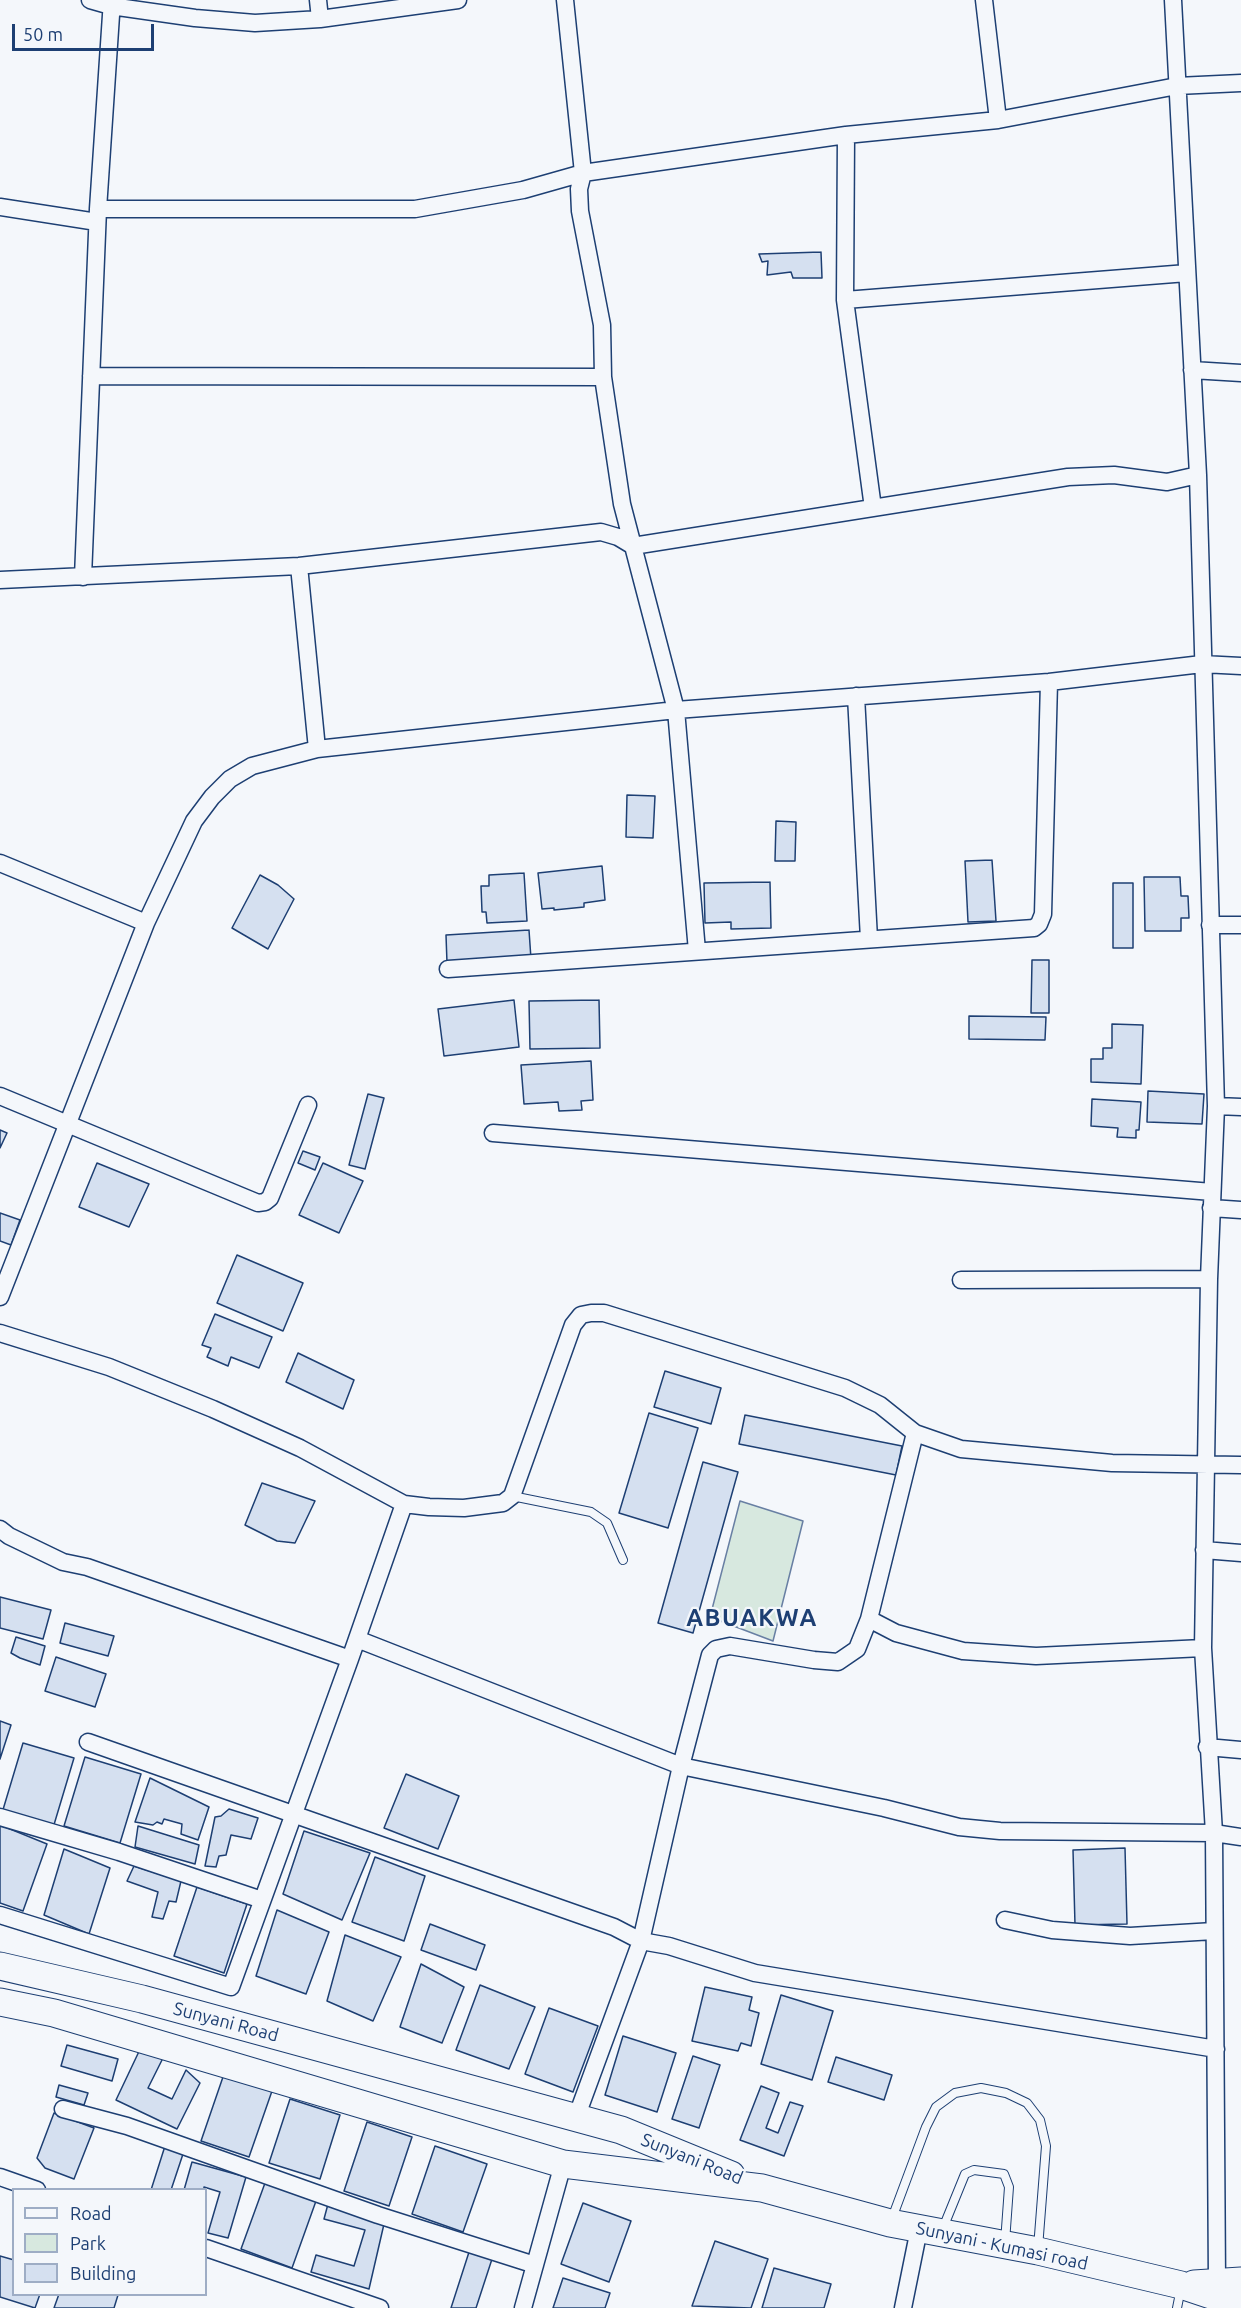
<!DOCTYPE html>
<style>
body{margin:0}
#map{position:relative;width:1241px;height:2308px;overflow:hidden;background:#f4f7fb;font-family:Ubuntu,sans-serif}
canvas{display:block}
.legend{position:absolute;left:12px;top:2188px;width:195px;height:108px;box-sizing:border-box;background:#f4f7fb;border:2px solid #9eadc5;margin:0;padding:8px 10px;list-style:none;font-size:18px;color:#1d3f73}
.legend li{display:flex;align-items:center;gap:12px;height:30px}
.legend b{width:30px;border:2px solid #9eadc5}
.scale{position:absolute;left:12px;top:24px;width:142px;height:27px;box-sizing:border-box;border:3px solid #1d3f73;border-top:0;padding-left:8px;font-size:18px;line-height:21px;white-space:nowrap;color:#1d3f73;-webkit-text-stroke:4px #f4f7fb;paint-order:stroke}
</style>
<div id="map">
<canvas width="1241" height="2308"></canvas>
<ul class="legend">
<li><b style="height:8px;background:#f4f7fb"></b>Road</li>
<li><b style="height:16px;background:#d7e8df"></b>Park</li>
<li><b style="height:16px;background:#d5e0f0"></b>Building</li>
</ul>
<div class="scale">50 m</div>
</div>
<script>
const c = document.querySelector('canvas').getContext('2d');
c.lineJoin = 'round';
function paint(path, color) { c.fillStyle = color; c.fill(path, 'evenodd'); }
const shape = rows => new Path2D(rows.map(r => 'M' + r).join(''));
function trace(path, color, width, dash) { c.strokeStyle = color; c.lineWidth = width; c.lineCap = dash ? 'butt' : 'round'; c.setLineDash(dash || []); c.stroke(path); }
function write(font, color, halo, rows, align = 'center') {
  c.font = font + ' Ubuntu,sans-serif'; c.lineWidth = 4.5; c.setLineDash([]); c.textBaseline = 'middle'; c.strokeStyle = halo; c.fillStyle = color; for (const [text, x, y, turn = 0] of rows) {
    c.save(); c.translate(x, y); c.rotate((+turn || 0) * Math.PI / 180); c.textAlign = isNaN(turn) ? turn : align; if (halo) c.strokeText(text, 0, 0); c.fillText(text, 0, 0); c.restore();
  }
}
const green = shape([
 [740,1501,803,1521,773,1641,710,1617,740,1501]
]);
paint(green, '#d7e8df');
trace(green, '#687fa3', 1.5);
const building = shape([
 [821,252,822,278,793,278,791,272,767,275,768,261,762,262,759,254,821,252],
 [627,795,655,796,653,838,626,837,627,795],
 [776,821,796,822,795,861,775,861,776,821],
 [992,860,996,921,968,922,965,861,992,860],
 [602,866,605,900,584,903,584,907,554,910,554,908,542,909,538,873,602,866],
 [524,873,527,921,487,923,486,912,482,912,481,886,489,886,489,875,524,873],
 [260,875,278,885,294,899,268,949,232,928,260,875],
 [1144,877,1180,877,1181,896,1188,896,1189,918,1181,918,1181,931,1145,931,1144,877],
 [770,882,771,928,731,929,731,922,705,923,704,883,770,882],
 [1113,883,1133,883,1133,948,1113,948,1113,883],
 [529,930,531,959,447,963,446,935,529,930],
 [1032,960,1049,960,1049,1013,1031,1013,1032,960],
 [514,1000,519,1047,444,1056,438,1009,514,1000],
 [599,1000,600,1048,530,1049,529,1001,599,1000],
 [969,1016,1046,1017,1045,1040,969,1039,969,1016],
 [1112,1024,1143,1025,1141,1084,1091,1082,1091,1059,1103,1059,1103,1048,1112,1048,1112,1024],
 [591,1061,593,1100,581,1101,582,1110,559,1111,558,1102,524,1104,521,1065,591,1061],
 [1148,1091,1204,1094,1202,1124,1147,1122,1148,1091],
 [368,1094,384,1098,365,1169,349,1165,368,1094],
 [1092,1099,1141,1102,1139,1130,1136,1130,1136,1138,1117,1137,1118,1128,1091,1126,1092,1099],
 [0,1130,7,1133,0,1148,0,1130],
 [303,1151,320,1157,315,1170,298,1163,303,1151],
 [97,1163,149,1184,129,1227,79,1207,97,1163],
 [323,1163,363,1181,339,1233,299,1215,323,1163],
 [0,1213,20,1220,11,1245,0,1241,0,1213],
 [237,1255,303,1283,283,1331,217,1303,237,1255],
 [215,1314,272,1337,259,1368,231,1357,228,1366,207,1357,211,1348,202,1345,215,1314],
 [298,1353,354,1380,343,1409,286,1382,298,1353],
 [665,1371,721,1388,711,1424,654,1407,665,1371],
 [649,1413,698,1428,668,1528,619,1513,649,1413],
 [745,1415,902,1446,896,1475,739,1444,745,1415],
 [703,1462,738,1472,693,1633,658,1623,703,1462],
 [262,1483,315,1501,295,1543,277,1541,245,1525,262,1483],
 [0,1597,51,1610,43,1639,0,1628,0,1597],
 [65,1623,114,1636,108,1656,60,1643,65,1623],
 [16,1637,45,1646,40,1665,20,1658,11,1653,16,1637],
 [56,1657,106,1674,95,1707,45,1691,56,1657],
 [0,1721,11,1725,0,1759,0,1721],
 [23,1743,74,1758,53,1828,2,1813,23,1743],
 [85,1757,141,1774,120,1843,64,1826,85,1757],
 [406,1774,459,1796,438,1849,384,1828,406,1774],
 [150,1778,209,1807,198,1840,181,1834,182,1824,164,1819,162,1824,157,1822,153,1825,135,1822,150,1778],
 [229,1809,258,1818,251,1839,231,1835,226,1855,219,1856,216,1867,205,1866,215,1817,221,1816,229,1809],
 [0,1825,47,1844,23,1911,0,1903,0,1825],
 [138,1826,199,1845,195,1864,135,1847,138,1826],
 [304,1831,370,1853,342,1920,283,1894,304,1831],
 [1125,1848,1127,1924,1075,1925,1073,1850,1125,1848],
 [64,1849,110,1868,89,1934,44,1915,64,1849],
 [375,1857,425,1876,404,1941,352,1922,375,1857],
 [134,1866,181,1881,176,1902,169,1901,163,1919,152,1917,158,1892,127,1881,134,1866],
 [197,1887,247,1904,224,1973,174,1956,197,1887],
 [277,1910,329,1932,306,1994,256,1976,277,1910],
 [430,1924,485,1945,476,1970,421,1950,430,1924],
 [345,1935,401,1957,373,2021,327,2001,345,1935],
 [421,1964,464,1987,442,2043,400,2027,421,1964],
 [480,1985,535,2007,509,2069,456,2050,480,1985],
 [705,1987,752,1997,749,2010,759,2013,751,2046,741,2043,738,2051,692,2041,705,1987],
 [781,1995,833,2011,812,2080,761,2064,781,1995],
 [549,2008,598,2026,573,2092,525,2074,549,2008],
 [623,2036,676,2053,657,2112,605,2095,623,2036],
 [143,2043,165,2054,148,2088,172,2099,186,2070,200,2083,177,2129,116,2100,143,2043],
 [67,2045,118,2059,112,2081,61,2066,67,2045],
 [693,2056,720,2065,699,2128,672,2119,693,2056],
 [836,2057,892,2075,884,2100,828,2082,836,2057],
 [224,2074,272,2091,249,2157,201,2141,224,2074],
 [59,2085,88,2093,84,2105,56,2097,59,2085],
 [761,2086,779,2093,766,2128,778,2133,790,2102,803,2106,784,2156,740,2140,761,2086],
 [290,2099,340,2115,320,2179,269,2163,290,2099],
 [54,2113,94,2128,74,2179,45,2168,37,2158,54,2113],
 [367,2122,412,2137,389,2206,344,2191,367,2122],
 [165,2146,184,2151,171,2190,151,2190,165,2146],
 [435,2146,487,2164,463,2232,412,2214,435,2146],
 [192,2162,246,2177,228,2238,208,2233,220,2192,204,2187,204,2190,184,2190,192,2162],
 [265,2183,316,2201,292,2268,241,2249,265,2183],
 [583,2203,631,2221,609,2282,561,2264,583,2203],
 [328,2204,384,2224,369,2289,311,2272,316,2255,354,2266,365,2230,324,2219,328,2204],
 [715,2241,768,2259,751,2308,692,2306,715,2241],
 [470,2249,493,2256,476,2308,451,2308,470,2249],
 [0,2256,14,2260,14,2294,40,2294,35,2308,0,2297,0,2256],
 [774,2268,831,2284,824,2308,762,2308,774,2268],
 [563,2278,610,2293,605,2308,553,2308,563,2278],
 [59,2294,117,2294,118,2295,114,2308,54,2308,59,2294]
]);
paint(building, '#d5e0f0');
trace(building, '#1d3f73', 1.5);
const lane = shape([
 [512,1496,591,1512,607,1523,623,1560],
 [891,2221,926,2127,936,2107,955,2093,981,2088,1006,2093,1027,2103,1040,2120,1046,2146,1038,2248],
 [943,2228,965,2174,974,2170,1004,2174,1009,2187,1005,2242],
 [1177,2308,1181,2288]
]);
const street = shape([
 [90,0,111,6,195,18,255,23,320,19,458,0],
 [318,0,320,19],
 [565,0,583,173,579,189,580,211,602,325,603,377,622,504,676,710,697,951],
 [984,0,998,120],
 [1173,0,1198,475,1216,1106,1209,1279,1203,1648,1214,1833,1217,2282],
 [846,135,845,300,873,508],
 [0,207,97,222],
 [98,209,415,209,523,190,583,173,846,135,998,120,1177,86,1241,83],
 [845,300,1187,273],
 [1192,370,1241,373],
 [91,376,603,377],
 [299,566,317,749],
 [83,577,98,209,112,0],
 [0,580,299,566,601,532,618,537,633,546,1068,477,1114,475,1167,482,1198,475],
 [856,696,869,939],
 [0,863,146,923],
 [1210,925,1241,925],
 [448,969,1034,928,1039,924,1043,914,1049,682],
 [0,1096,258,1203,265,1202,270,1198,308,1105],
 [1216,1106,1241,1107],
 [493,1133,1212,1192],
 [1211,1208,1241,1210],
 [961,1280,1209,1279],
 [0,1297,146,923,194,821,212,797,230,779,252,766,317,749,676,710,1049,682,1202,664,1241,666],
 [0,1333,109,1367,213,1409,300,1448,404,1504,429,1507,464,1508,503,1503,512,1496,573,1325,581,1315,591,1313,604,1313,845,1388,880,1405,915,1433,961,1449,1112,1463,1241,1465],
 [0,1529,9,1536,63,1562,87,1567,350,1659],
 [1204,1550,1241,1553],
 [869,1619,915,1433],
 [357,1639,681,1766,884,1808,959,1827,1000,1831,1214,1833,1241,1837],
 [88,1742,614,1927,641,1941,669,1946,755,1973,1216,2049],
 [1207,1747,1241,1750],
 [0,1817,119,1852,262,1900],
 [0,1915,231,1987,350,1659,404,1504],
 [1005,1920,1052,1930,1130,1936,1214,1931],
 [63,2109,127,2126,378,2215,535,2265],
 [576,2118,641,1941,681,1766,710,1655,716,1649,730,1646,814,1660,838,1662,857,1649,869,1619,896,1633,963,1651,1036,1656,1203,1648],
 [0,2177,37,2190],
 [206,2248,380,2308],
 [523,2308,563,2164],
 [903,2308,919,2229]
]);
const primary = shape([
 [0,1966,142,1999,621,2130,731,2175],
 [0,2002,54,2013,563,2164,762,2188,890,2223,1038,2251,1181,2285,1241,2305],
 [1194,2284,1241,2281]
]);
trace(lane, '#1d3f73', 10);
trace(street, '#1d3f73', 19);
trace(primary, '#1d3f73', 29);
trace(lane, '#f4f7fb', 8);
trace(street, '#f4f7fb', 16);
trace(primary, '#f4f7fb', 27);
write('18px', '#1d3f73', '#f4f7fb', [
 ["Sunyani Road",226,2022,15],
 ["Sunyani Road",692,2159,22],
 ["Sunyani - Kumasi road",1002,2246,12]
]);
c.letterSpacing = '1.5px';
write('bold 24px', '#1d3f73', '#f4f7fb', [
 ["ABUAKWA",752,1618]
]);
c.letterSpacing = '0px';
</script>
